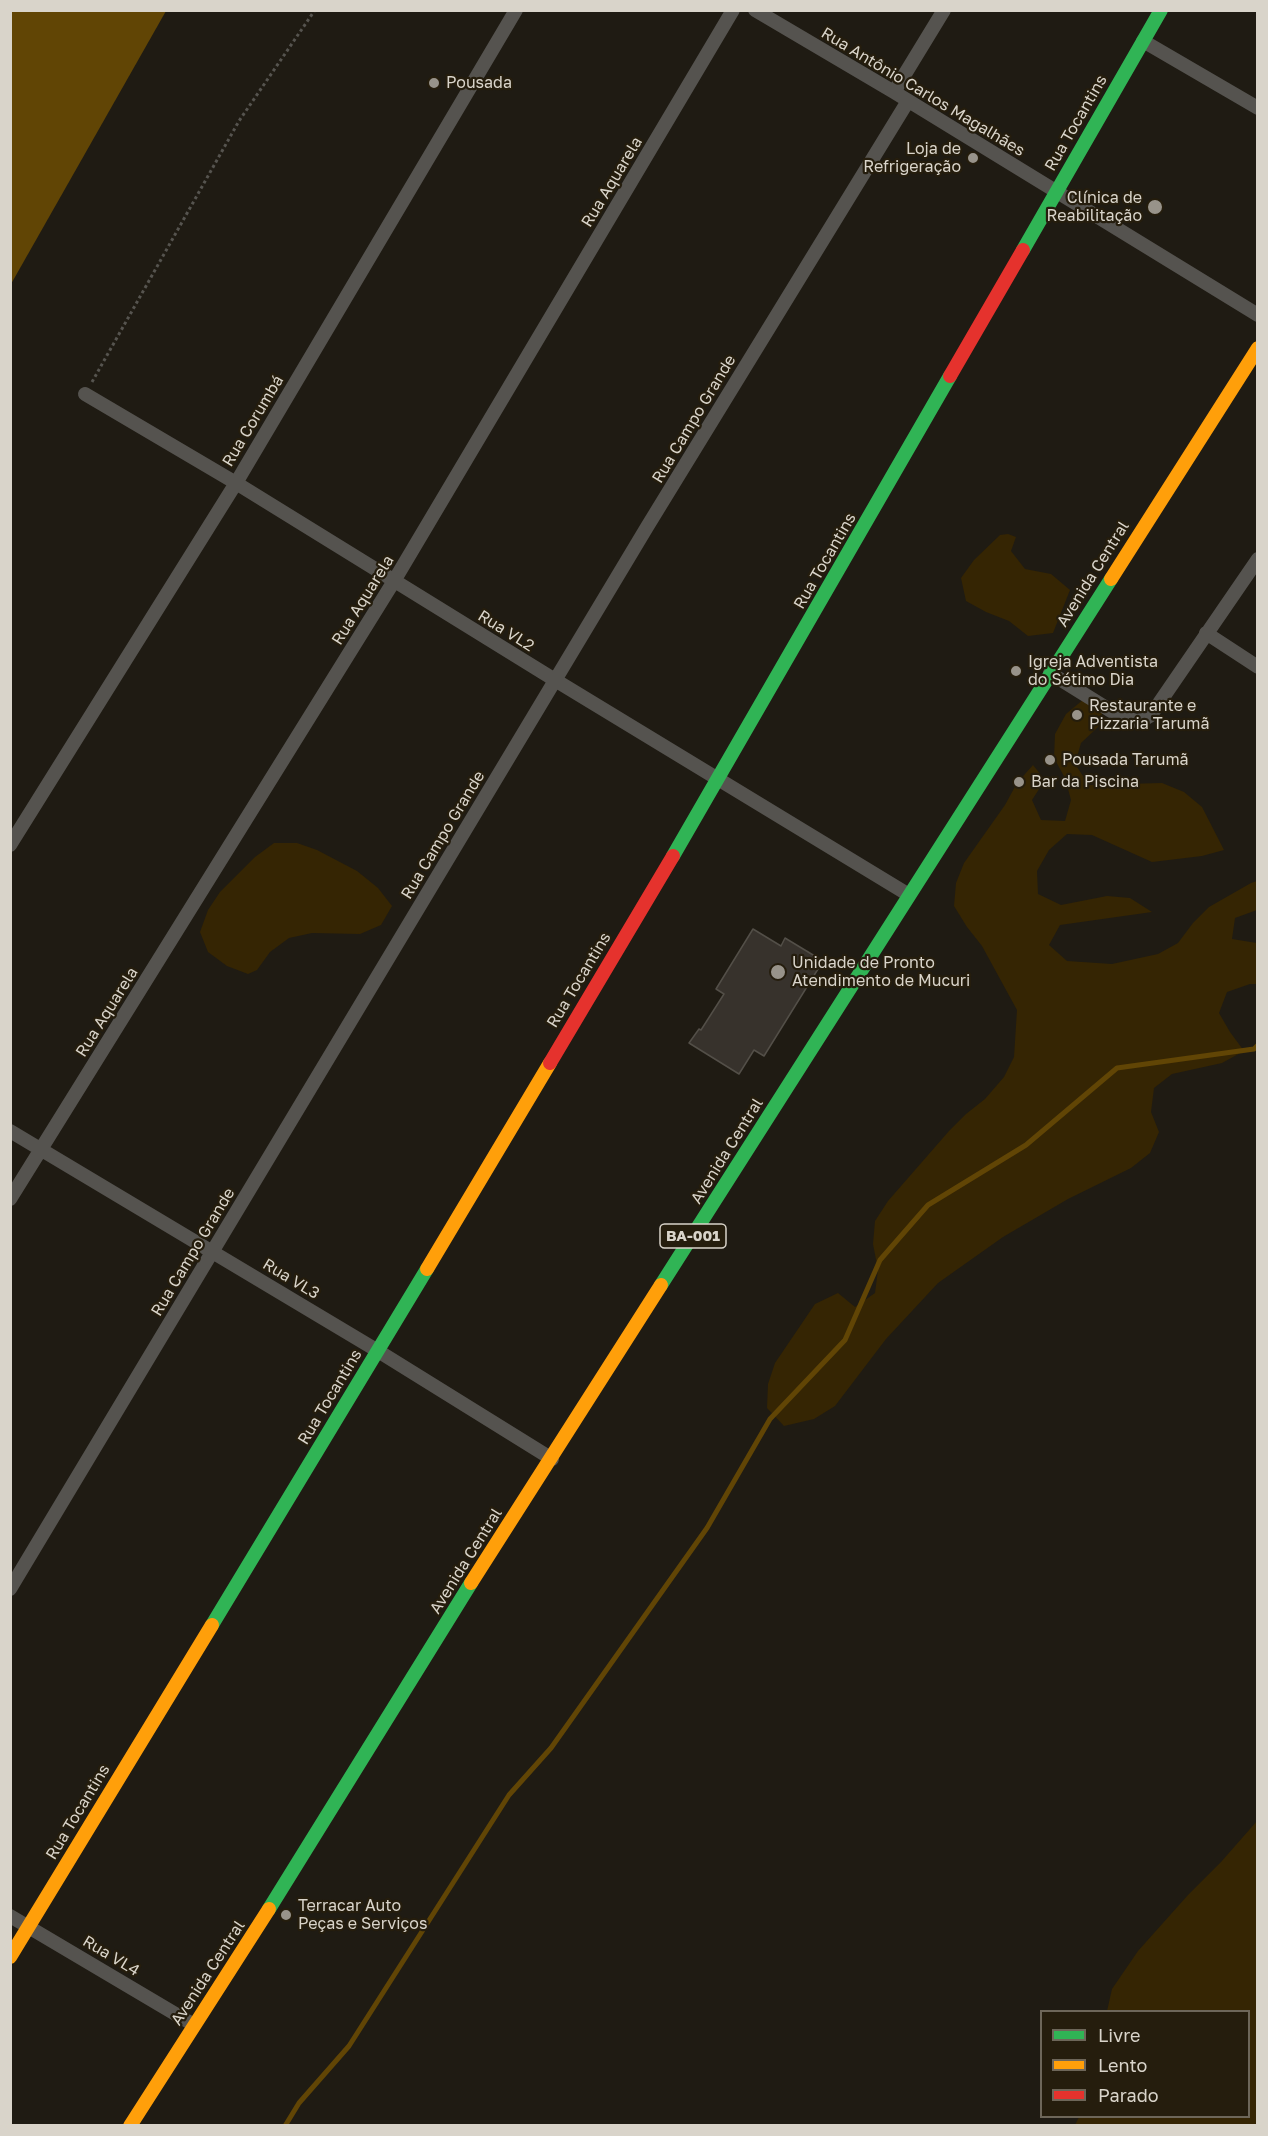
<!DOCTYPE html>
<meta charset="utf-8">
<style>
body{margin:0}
#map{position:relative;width:1268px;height:2136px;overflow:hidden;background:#1f1b13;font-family:"Golos Text",sans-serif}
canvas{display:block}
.frame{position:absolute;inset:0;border:12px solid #d9d4ca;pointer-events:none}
.legend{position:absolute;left:1040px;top:2010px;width:210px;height:108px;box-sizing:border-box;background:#251d0d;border:2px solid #6d6659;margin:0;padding:8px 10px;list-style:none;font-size:18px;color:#d9d4ca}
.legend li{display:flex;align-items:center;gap:12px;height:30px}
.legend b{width:30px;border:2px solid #6d6659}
</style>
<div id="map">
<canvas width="1268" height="2136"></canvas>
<div class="frame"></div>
<ul class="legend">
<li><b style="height:8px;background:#30b455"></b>Livre</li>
<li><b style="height:8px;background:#ff9f0a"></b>Lento</li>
<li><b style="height:8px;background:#e5322d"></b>Parado</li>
</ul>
</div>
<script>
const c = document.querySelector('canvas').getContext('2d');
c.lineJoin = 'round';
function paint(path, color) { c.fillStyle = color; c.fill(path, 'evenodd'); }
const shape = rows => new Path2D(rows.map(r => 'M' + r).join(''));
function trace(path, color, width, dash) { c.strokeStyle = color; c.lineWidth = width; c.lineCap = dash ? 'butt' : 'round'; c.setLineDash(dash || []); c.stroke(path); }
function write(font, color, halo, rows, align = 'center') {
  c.font = font + ' "Golos Text",sans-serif'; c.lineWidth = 4.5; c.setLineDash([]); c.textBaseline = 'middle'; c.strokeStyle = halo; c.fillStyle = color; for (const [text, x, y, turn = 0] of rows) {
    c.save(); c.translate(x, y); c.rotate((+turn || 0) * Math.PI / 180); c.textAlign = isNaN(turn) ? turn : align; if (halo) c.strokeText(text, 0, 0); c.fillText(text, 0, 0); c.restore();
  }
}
paint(shape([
 [1008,534,1016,537,1011,551,1025,569,1051,574,1070,590,1053,633,1028,636,1009,621,986,612,966,601,961,578,974,560,1000,535],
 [1084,699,1105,705,1098,727,1081,743,1075,764,1089,785,1162,783,1184,792,1202,807,1224,850,1202,856,1152,862,1092,835,1067,834,1049,850,1037,871,1038,894,1061,905,1107,896,1130,898,1152,912,1060,925,1049,945,1067,961,1112,964,1158,954,1178,943,1193,923,1209,907,1251,883,1257,881,1257,910,1235,918,1232,939,1257,943,1257,984,1250,984,1227,992,1219,1013,1230,1032,1244,1051,1222,1063,1172,1074,1154,1088,1151,1112,1159,1132,1150,1153,1131,1168,1068,1199,1003,1237,938,1283,886,1339,835,1406,814,1419,784,1426,767,1408,768,1384,775,1363,815,1304,838,1293,855,1307,875,1293,878,1270,873,1244,875,1221,888,1201,949,1131,966,1114,985,1099,1004,1077,1014,1057,1017,1010,982,946,967,927,954,906,956,883,964,863,1005,805,1017,783,1033,765,1045,780,1032,800,1041,820,1065,821,1071,800,1065,778,1054,758,1055,734,1066,714],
 [274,843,297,843,317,850,357,871,378,888,392,906,381,925,360,934,312,933,289,938,270,952,257,970,248,974,227,966,208,952,200,932,208,910,220,892,255,857],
 [1257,1821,1257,2125,1075,2125,1079,2117,1248,2116,1248,2012,1107,2011,1112,1989,1138,1951,1188,1895,1221,1862]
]), '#352503');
paint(shape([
 [11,10,166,11,11,284,10,11]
]), '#614505');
trace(shape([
 [285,2126,299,2103,349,2046,509,1795,551,1748,707,1528,770,1419,845,1340,880,1260,928,1205,1026,1145,1117,1068,1254,1049,1258,1045]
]), '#614505', 5);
const building = shape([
 [753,929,781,946,785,938,823,961,764,1056,754,1050,739,1074,689,1043,699,1029,701,1030,724,994,716,989,753,929]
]);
paint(building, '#37322c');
trace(building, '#534f48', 1.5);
trace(shape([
 [92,382,239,121,315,10]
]), '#56544f', 3, [3, 3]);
trace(shape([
 [755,10,894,92,1258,315],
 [1143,41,1258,108],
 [894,92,944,10],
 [85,394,236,483,555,680,909,895],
 [1206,633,1258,667],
 [1050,673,1116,714,1136,721,1143,720,1151,715,1258,559],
 [10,845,236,483,516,10],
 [10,1131,378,1351,552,1459],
 [10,1199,394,581,733,10],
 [10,1589,647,527,908,101],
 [10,1916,194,2025]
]), '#55534f', 14);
trace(shape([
 [1023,250,1161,10],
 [673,856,950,376],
 [661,1285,1111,579],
 [212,1625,427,1269],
 [269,1909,471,1583]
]), '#30b455', 14);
trace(shape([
 [1111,579,1258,348],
 [427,1269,550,1063],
 [471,1583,661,1285],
 [10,1957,212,1625],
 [130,2126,269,1909]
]), '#ff9f0a', 14);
trace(shape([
 [950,376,1023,250],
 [550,1063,673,856]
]), '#e5322d', 14);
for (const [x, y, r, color] of [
 [434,83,6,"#98938a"],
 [973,158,6,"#98938a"],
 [1155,207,8,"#98938a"],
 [1016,671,6,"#98938a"],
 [1077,715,6,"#98938a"],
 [1050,760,6,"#98938a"],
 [1019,782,6,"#98938a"],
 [778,972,8,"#98938a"],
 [286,1915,6,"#98938a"]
]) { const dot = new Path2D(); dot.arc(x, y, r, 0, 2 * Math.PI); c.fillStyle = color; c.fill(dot); trace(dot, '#251d0d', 2); }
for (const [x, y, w] of [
 [693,1236,66]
]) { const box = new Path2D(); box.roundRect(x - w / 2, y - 12, w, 24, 4.5); c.fillStyle = '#251d0d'; c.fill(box); trace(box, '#d9d4ca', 1.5); }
write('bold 15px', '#d9d4ca', null, [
 ["BA-001",693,1236]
]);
write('16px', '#d9d4ca', '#251d0d', [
 ["Pousada",446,83],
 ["Loja de",961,149,"right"],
 ["Refrigeração",961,167,"right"],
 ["Clínica de",1142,198,"right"],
 ["Reabilitação",1142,216,"right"],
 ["Igreja Adventista",1028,662],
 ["do Sétimo Dia",1028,680],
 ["Restaurante e",1089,706],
 ["Pizzaria Tarumã",1089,724],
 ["Pousada Tarumã",1062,760],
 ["Bar da Piscina",1031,782],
 ["Unidade de Pronto",792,963],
 ["Atendimento de Mucuri",792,981],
 ["Terracar Auto",298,1906],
 ["Peças e Serviços",298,1924]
], 'left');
write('16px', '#d9d4ca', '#251d0d', [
 ["Rua Antônio Carlos Magalhães",923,92,31],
 ["Rua Tocantins",1076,123,-60],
 ["Rua Aquarela",612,182,-59],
 ["Rua Campo Grande",694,419,-59],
 ["Rua Corumbá",253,421,-59],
 ["Rua Tocantins",825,561,-60],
 ["Avenida Central",1093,574,-58],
 ["Rua Aquarela",363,600,-58],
 ["Rua VL2",506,631,32],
 ["Rua Campo Grande",443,835,-59],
 ["Rua Tocantins",579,980,-59],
 ["Rua Aquarela",107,1012,-58],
 ["Avenida Central",727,1151,-58],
 ["Rua Campo Grande",193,1252,-59],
 ["Rua VL3",291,1279,31],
 ["Rua Tocantins",330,1397,-59],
 ["Avenida Central",466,1561,-58],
 ["Rua Tocantins",78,1812,-59],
 ["Rua VL4",111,1956,31],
 ["Avenida Central",208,1973,-57]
]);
</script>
